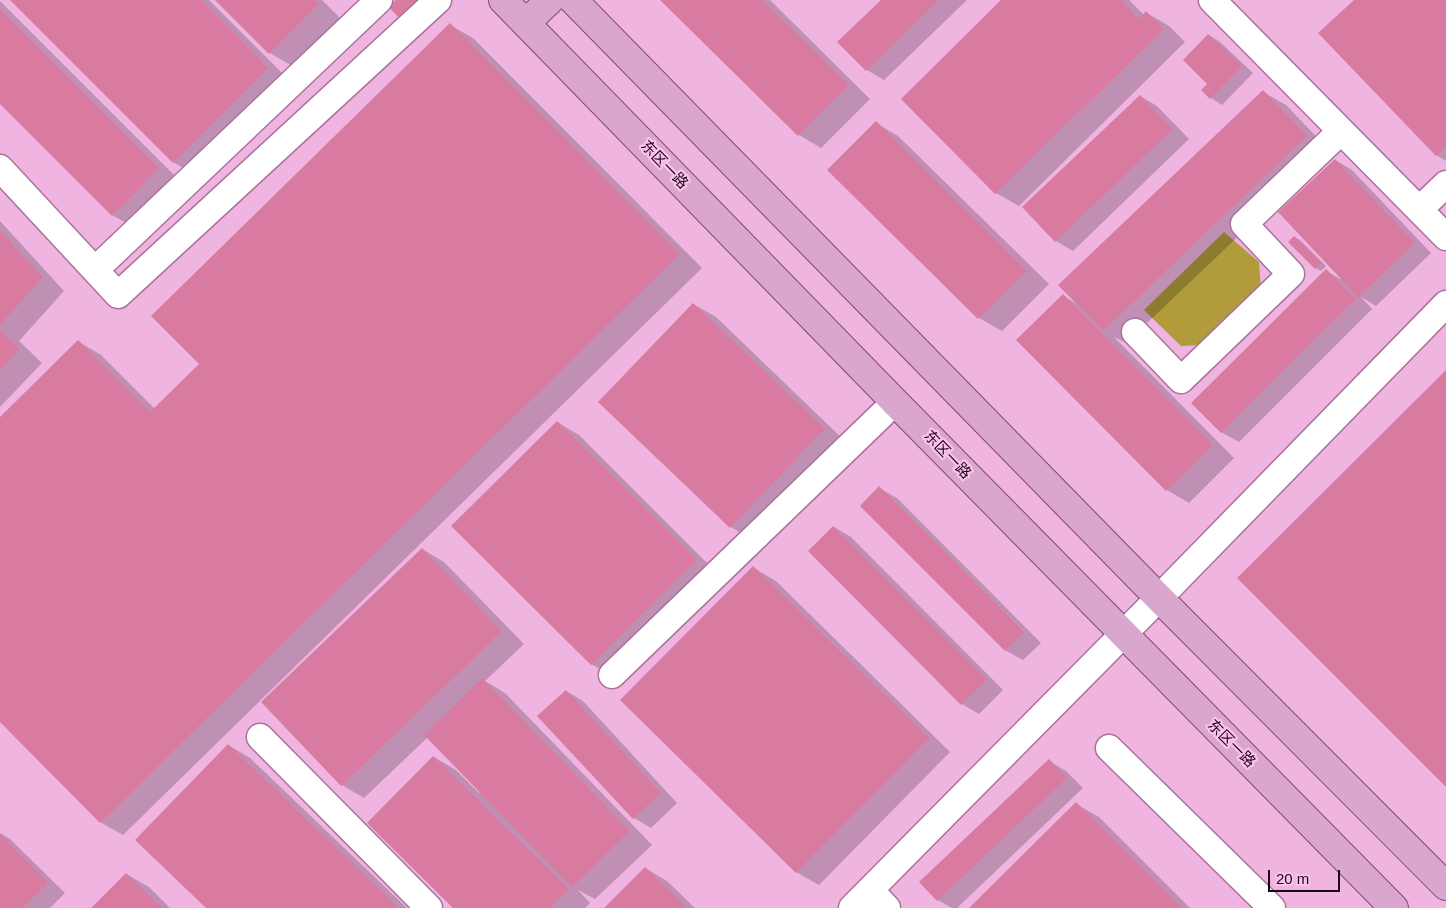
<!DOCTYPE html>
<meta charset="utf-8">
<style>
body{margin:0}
#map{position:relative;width:1446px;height:908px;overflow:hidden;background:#efb4e0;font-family:Helvetica,sans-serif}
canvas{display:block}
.scale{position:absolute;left:1268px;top:870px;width:72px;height:22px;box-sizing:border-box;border:2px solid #190615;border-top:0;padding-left:6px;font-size:15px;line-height:18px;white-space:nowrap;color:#190615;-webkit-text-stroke:4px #fcc1ed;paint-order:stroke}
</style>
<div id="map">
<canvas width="1446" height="908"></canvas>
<div class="scale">20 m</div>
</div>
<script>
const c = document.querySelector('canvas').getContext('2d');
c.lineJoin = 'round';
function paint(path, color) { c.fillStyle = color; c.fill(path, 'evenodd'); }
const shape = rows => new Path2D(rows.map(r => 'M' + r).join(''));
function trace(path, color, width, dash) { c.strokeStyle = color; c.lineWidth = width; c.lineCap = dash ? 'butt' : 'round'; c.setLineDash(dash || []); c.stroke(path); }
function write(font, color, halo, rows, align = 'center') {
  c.font = font + ' Helvetica,"Noto Sans SC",sans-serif'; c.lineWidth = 4.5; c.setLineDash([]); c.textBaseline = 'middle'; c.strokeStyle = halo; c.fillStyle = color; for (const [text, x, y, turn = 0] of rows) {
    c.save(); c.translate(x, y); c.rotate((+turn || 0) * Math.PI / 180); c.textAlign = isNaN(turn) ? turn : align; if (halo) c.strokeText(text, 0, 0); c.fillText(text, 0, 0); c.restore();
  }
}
paint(shape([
 [1224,232,1259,262,1261,290,1206,345,1181,346,1144,310]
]), '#b19b3b');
paint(shape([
 [12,0,209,0,290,81,196,175,173,162],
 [217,0,322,0,340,18,292,66,270,53],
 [398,0,427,0,404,19,399,16],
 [662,0,770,0,870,99,821,148,799,135],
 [883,0,967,0,884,80,867,70,839,42],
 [1003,0,1129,0,1144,15,1147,13,1169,26,1185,42,1019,206,996,193],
 [1356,0,1446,0,1446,161,1436,155],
 [0,1,181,182,135,228,112,215,0,103],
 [450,25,473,38,702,268,123,835,100,822,0,721,0,419,79,342,101,355,155,409,200,364],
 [1209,35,1220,42,1253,73,1222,105,1211,98],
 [1263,92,1286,105,1329,150,1126,343,1114,337,1234,458,1189,503,1167,490,1064,296,1077,304],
 [1140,96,1157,106,1189,139,1073,251,1056,241,1024,208],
 [876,123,898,136,1049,284,1002,331,979,318,829,170],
 [1335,160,1352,170,1431,253,1376,306,1361,297,1372,309,1239,442,1221,432,1326,271,1344,281],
 [0,221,64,291,19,341,42,363,0,407],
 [1294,237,1300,240,1326,266,1321,271,1315,268],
 [693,304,716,317,847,443,753,540,731,527],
 [557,422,579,435,718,574,614,677,591,664],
 [879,488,897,498,1041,643,1023,660,1005,650],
 [834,527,851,537,1003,690,979,714,962,704,810,551],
 [422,549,444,562,524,644,485,681,505,693,652,845,595,899,578,890,590,903,585,908,455,908,434,757,456,770,479,793,481,791,428,737,364,798,342,785],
 [754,568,776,581,950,752,819,885,796,872],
 [566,691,583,701,677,803,651,828,634,818],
 [228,745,250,758,407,908,208,908],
 [1049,761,1066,771,1083,788,957,908,952,908,938,900],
 [1076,804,1099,817,1190,908,971,908],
 [0,833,10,839,65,893,50,908,0,908],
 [645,868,667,881,695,908,606,908],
 [126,874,149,887,170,908,93,908]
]), '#0003');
paint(shape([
 [10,0,201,0,268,68,173,163],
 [215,0,314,0,319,4,269,54],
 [396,0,418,0,398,17,388,6],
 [660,0,762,0,849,85,798,136],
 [881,0,939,0,866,71,837,42],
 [1001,0,1121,0,1139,19,1146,11,1164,29,995,194,901,99],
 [1354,0,1446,0,1446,146,1436,156,1318,33],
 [0,9,159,168,112,216,0,104],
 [450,23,680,254,100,823,0,722,0,417,78,340,150,412,199,364,151,316],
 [1208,34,1242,66,1210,99,1201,90,1207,84,1183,60],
 [1263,90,1307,136,1103,331,1058,285],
 [1140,95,1173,129,1055,242,1022,207],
 [876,121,1027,271,978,319,827,170],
 [1335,159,1415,243,1358,297,1278,212],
 [0,231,43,277,0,325],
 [1294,236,1321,263,1315,269,1288,242],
 [1326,269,1356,299,1221,433,1191,403],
 [1063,294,1213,445,1166,491,1016,340],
 [693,303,825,429,730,528,598,402],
 [0,330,20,349,0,370],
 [1446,370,1446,787,1237,578],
 [557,421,697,560,591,665,451,526],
 [879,486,1024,632,1005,651,860,506],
 [833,526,987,680,961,705,808,551],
 [422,548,502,631,341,786,261,702],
 [753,566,929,738,796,873,620,700],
 [482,678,630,831,572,887,424,735],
 [566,690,661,793,633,819,537,716],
 [228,744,399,908,206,908,135,840],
 [433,756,569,889,550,908,453,908,367,823],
 [1049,759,1067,778,937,901,919,882],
 [1076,802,1182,908,969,908],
 [0,834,48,883,23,908,0,908],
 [645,867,687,908,604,908],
 [126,873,162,908,91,908]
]), '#d97ba0');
const minor = shape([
 [1212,0,1446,237],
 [0,168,118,295,438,0],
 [1419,210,1446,184],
 [95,270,379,0],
 [1135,332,1181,380,1291,274,1244,224,1341,131],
 [612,675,895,402],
 [260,737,429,908],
 [1109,748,1272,908],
 [870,890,887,908],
 [852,908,1159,598,1446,304]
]);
const major = shape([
 [503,0,895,402,1394,908],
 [573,0,1159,598,1446,886],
 [526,23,550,0]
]);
trace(minor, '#a9739c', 29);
trace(major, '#854877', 30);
trace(minor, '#fff', 26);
trace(major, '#d9a6cd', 28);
write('15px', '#190615', '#fcc1ed', [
 ["东区一路",664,165,46],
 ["东区一路",947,455,46],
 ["东区一路",1231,744,45]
]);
</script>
